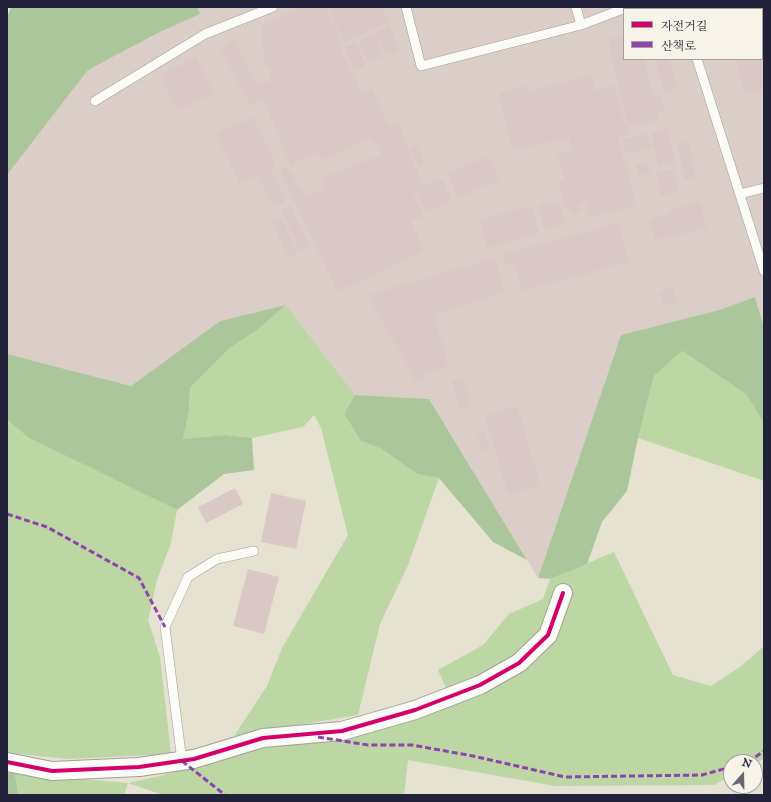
<!DOCTYPE html>
<meta charset="utf-8">
<style>
body{margin:0}
#map{position:relative;width:771px;height:802px;overflow:hidden;background:#e6e2d2;font-family:"IM FELL Great Primer","Noto Serif KR",serif}
canvas{display:block}
.frame{position:absolute;inset:0;border:8px solid #22223b;pointer-events:none}
.legend{position:absolute;left:623px;top:8px;width:140px;height:52px;box-sizing:border-box;background:#f7f3e8;border:1px solid #a29fa3;margin:0;padding:5px 7px;list-style:none;font-size:12px;color:#22223b}
.legend li{display:flex;align-items:center;gap:8px;height:20px}
.legend b{width:20px;border:1px solid #a29fa3}
.north{position:absolute;left:723px;top:754px;width:40px;height:40px;box-sizing:border-box;background:#f7f3e8;border:1px solid #a29fa3;border-radius:50%;rotate:20deg;font-size:11px;font-weight:700;line-height:16px;text-align:center;color:#22223b}
.north::after{content:'';display:block;margin:auto;width:14px;height:18px;background:#676570;clip-path:polygon(50% 0,100% 100%,50% 72%,0 100%)}
</style>
<div id="map">
<canvas width="771" height="802"></canvas>
<div class="frame"></div>
<ul class="legend">
<li><b style="height:5px;background:#d6006c"></b>자전거길</li>
<li><b style="height:5px;background:#8e44ad"></b>산책로</li>
</ul>
<div class="north">N</div>
</div>
<script>
const c = document.querySelector('canvas').getContext('2d');
c.lineJoin = 'round';
function paint(path, color) { c.fillStyle = color; c.fill(path, 'evenodd'); }
const shape = rows => new Path2D(rows.map(r => 'M' + r).join(''));
function trace(path, color, width, dash) { c.strokeStyle = color; c.lineWidth = width; c.lineCap = dash ? 'butt' : 'round'; c.setLineDash(dash || []); c.stroke(path); }
paint(shape([
 [197,7,764,7,764,327,755,297,719,310,621,335,538,578,429,399,355,395,286,305,220,321,131,386,7,354,7,175,88,70,158,33,200,14],
 [624,9,762,9,762,59,624,59]
]), '#dbcec9');
paint(shape([
 [286,305,355,395,344,414,361,441,382,449,417,474,439,478,408,565,380,624,358,715,234,736,267,686,282,648,348,535,321,428,314,415,303,427,252,438,225,435,183,439,189,412,190,388,230,348,257,330],
 [682,351,746,394,764,423,764,481,638,438,654,376],
 [7,420,29,438,177,510,171,543,157,580,148,620,160,657,171,754,69,759,7,753],
 [614,552,673,675,711,686,740,667,764,646,764,759,755,763,755,762,731,762,731,776,714,785,555,786,408,760,404,795,163,795,128,783,124,795,18,795,15,773,128,783,160,776,223,756,385,710,446,688,438,670,483,645,509,614,543,599,550,579]
]), '#bcd6a4');
paint(shape([
 [11,7,197,7,200,14,158,33,88,70,7,175,7,18],
 [755,297,764,327,764,423,746,394,682,351,654,376,638,438,627,491,602,522,587,564,550,579,538,578,621,335,719,310],
 [286,305,257,330,230,348,190,388,189,412,183,439,225,435,252,438,254,470,224,474,177,510,29,438,7,420,7,354,131,386,220,321],
 [355,395,429,399,527,560,493,542,439,478,417,474,382,449,361,441,344,414],
 [7,773,15,773,18,795,7,795]
]), '#abc69a');
paint(shape([
 [300,7,326,7,343,45,339,46,362,93,372,88,388,126,398,123,423,187,442,178,452,201,427,212,416,189,413,191,423,216,411,221,423,250,338,292,280,171,286,166,305,195,326,189,321,179,381,154,371,136,322,160,317,153,291,165,263,98,250,105,220,47,233,40,256,85,271,80,271,67,264,64,261,25],
 [328,7,366,7,367,10,374,7,381,7,389,22,344,42],
 [721,7,756,7,750,9,721,9],
 [389,26,399,50,386,56,375,32],
 [374,34,383,57,368,63,359,40],
 [624,35,624,59,645,59,653,97,661,95,664,111,657,113,659,120,628,127,608,39],
 [356,42,366,66,354,71,344,47],
 [196,57,214,93,178,111,160,75],
 [655,59,669,59,677,89,664,92],
 [736,59,762,59,764,65,764,89,745,94],
 [592,75,596,91,615,86,628,135,618,138,636,206,590,218,586,202,578,204,581,213,573,214,565,205,559,182,564,180,558,154,573,151,569,138,512,151,499,93,529,85,531,91],
 [253,117,276,166,270,169,286,202,274,207,258,175,240,184,216,134],
 [668,128,675,164,658,167,651,132],
 [648,134,651,148,626,153,623,139],
 [688,142,696,178,685,180,677,144],
 [417,144,426,164,419,168,409,147],
 [488,156,499,180,458,198,447,174],
 [648,162,651,173,639,176,636,165],
 [674,169,679,192,661,196,656,172],
 [558,200,565,224,544,230,538,206],
 [700,202,707,228,655,240,650,219,670,214,669,210],
 [531,205,539,233,488,248,480,220],
 [291,206,309,247,300,251,281,210],
 [281,216,298,253,288,257,271,220],
 [619,223,629,262,522,291,514,263,506,265,503,254],
 [494,258,505,293,434,314,448,366,424,373,426,380,417,383,368,295],
 [672,287,677,301,663,306,659,292],
 [462,378,470,406,460,409,452,380],
 [517,406,540,485,508,494,485,415],
 [484,431,490,450,482,452,476,433],
 [235,488,243,504,206,523,198,507],
 [271,493,306,501,296,549,261,542],
 [248,569,279,577,264,634,233,626]
]), '#dac8c6');
const lane = shape([
 [406,7,421,66,581,25,628,7],
 [576,7,581,25],
 [680,7,681,9],
 [697,59,764,271],
 [95,101,205,34,273,7],
 [740,194,764,188],
 [182,761,165,627,188,577,217,559,254,551]
]);
const street = shape([
 [7,762,52,771,139,767,194,759,263,738,342,731,415,710,480,685,519,663,548,635,563,593]
]);
trace(lane, '#a29f99', 10);
trace(street, '#a29f99', 20);
trace(lane, '#fbfbf8', 9);
trace(street, '#fbfbf8', 18);
trace(shape([
 [7,514,47,527,139,578,165,627],
 [318,737,368,745,412,745,473,756,565,777,702,775,731,767],
 [182,761,225,795],
 [748,762,764,751]
]), '#8e44ad', 3, [6, 3]);
trace(shape([
 [7,762,52,771,139,767,194,759,263,738,342,731,415,710,480,685,519,663,548,635,563,593]
]), '#d6006c', 4);
</script>
